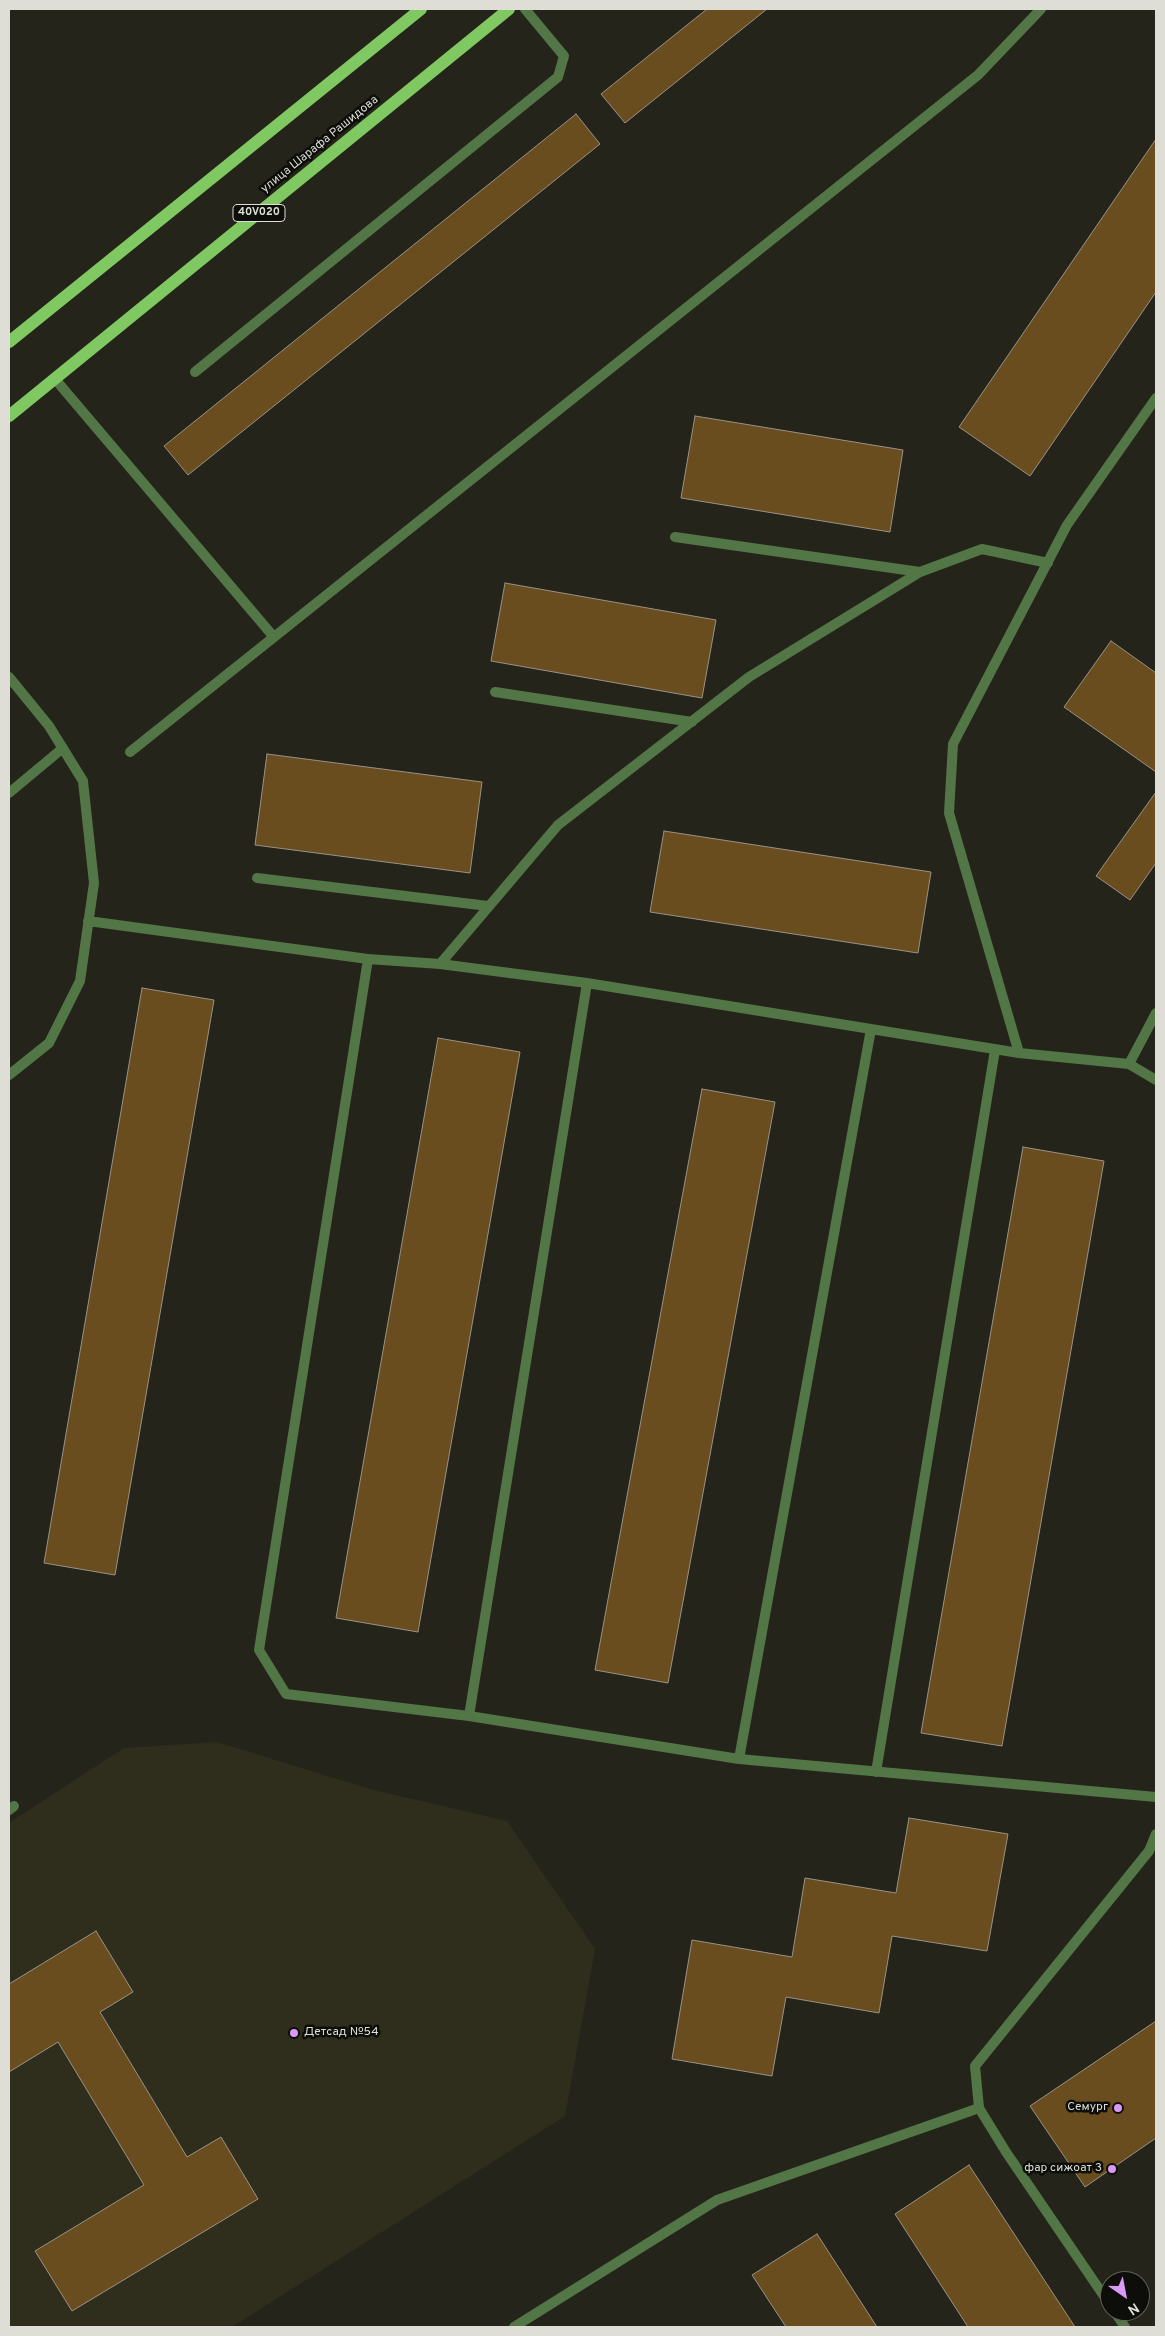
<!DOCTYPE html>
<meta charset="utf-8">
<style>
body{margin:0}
#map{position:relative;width:1165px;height:2336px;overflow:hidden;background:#25241a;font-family:Overpass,sans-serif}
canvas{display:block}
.frame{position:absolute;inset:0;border:10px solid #deded7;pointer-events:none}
.north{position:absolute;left:1100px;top:2271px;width:50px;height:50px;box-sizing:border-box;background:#0d0d09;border:1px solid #61615b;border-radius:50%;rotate:147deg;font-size:14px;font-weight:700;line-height:20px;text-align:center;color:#deded7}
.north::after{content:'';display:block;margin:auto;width:18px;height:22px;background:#d99af7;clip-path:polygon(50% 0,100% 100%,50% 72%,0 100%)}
</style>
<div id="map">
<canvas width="1165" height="2336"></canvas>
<div class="frame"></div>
<div class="north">N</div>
</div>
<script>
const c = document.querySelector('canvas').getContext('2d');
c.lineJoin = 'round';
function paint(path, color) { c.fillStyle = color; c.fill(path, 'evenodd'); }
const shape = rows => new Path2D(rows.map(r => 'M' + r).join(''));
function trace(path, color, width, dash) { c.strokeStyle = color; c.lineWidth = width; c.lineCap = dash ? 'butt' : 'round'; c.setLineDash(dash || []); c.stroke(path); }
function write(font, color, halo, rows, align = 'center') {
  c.font = font + ' Overpass,sans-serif'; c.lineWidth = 5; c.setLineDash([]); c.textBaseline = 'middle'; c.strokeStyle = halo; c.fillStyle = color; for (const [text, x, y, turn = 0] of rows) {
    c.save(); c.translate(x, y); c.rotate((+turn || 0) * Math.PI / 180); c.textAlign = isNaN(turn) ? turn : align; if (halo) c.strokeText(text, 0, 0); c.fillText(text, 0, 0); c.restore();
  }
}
paint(shape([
 [217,1742,370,1789,507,1821,595,1949,565,2116,232,2327,9,2327,9,1823,124,1748]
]), '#2f2e1d');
const building = shape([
 [707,9,767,9,625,123,601,94,707,9],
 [576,114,600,144,188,475,164,446,576,114],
 [1156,139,1156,292,1030,476,959,427,1156,139],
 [695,416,903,450,890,532,681,498,695,416],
 [505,583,716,620,702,698,491,661,505,583],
 [1111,641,1156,673,1156,772,1064,707,1111,641],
 [267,754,482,782,470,873,255,845,267,754],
 [1156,792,1156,863,1130,900,1096,876,1156,792],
 [664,831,931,872,918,953,650,912,664,831],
 [142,988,214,1000,115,1575,44,1563,142,988],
 [438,1038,520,1052,418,1632,336,1618,438,1038],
 [702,1089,775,1102,668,1683,595,1670,702,1089],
 [1023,1147,1104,1161,1002,1746,921,1733,1023,1147],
 [909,1818,1008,1834,987,1951,892,1936,879,2013,786,1997,772,2076,672,2059,692,1940,792,1957,805,1878,896,1893,909,1818],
 [96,1931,133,1992,100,2012,187,2157,221,2137,258,2199,72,2311,35,2251,144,2185,58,2042,9,2072,9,1984,96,1931],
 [1156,2021,1156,2138,1085,2187,1030,2106,1156,2021],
 [969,2165,1075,2327,968,2327,895,2214,969,2165],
 [817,2234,877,2327,786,2327,752,2275,817,2234]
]);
paint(building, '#6a4d1f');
trace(building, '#9a9287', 1);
trace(shape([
 [195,372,558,77,564,56,525,9],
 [55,379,273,636],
 [1156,398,1067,525,953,744,949,813,1019,1053,1129,1064,1156,1080],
 [675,537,920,572],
 [9,677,49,726,83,781,94,883,80,981,49,1043,9,1075],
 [495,692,692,722],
 [130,752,978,75,1041,9],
 [9,793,63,748],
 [257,878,488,906],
 [88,921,368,959],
 [440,964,558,825,749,677,920,572,982,549,1048,563],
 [1019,1053,587,983,440,964,368,959,259,1650,286,1694,469,1716,739,1759,1156,1797],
 [1129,1064,1156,1013],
 [469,1716,587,983],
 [739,1759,871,1029],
 [876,1772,995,1050],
 [9,1810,14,1806],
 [514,2327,717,2200,979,2108]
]), '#537646', 10);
trace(shape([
 [1110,2305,1006,2152,979,2108,975,2066,1149,1851,1156,1834],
 [1114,2311,1125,2327]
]), '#537646', 10);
trace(shape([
 [9,342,421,9],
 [9,416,509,9]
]), '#80c962', 12);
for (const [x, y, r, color] of [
 [294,2033,5,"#d99af7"],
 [1118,2108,5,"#d99af7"],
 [1112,2169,5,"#d99af7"]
]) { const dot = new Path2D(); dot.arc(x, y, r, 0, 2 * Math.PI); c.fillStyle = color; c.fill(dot); trace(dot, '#0d0d09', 2); }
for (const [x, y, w] of [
 [259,213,52]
]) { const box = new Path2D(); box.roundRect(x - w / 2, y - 8.5, w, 17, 4); c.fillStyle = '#0d0d09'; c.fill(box); trace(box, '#deded7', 1); }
write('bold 11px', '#deded7', null, [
 ["40V020",259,213]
]);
write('12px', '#deded7', '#0d0d09', [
 ["улица Шарафа Рашидова",320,145,-39]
]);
write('12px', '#deded7', '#0d0d09', [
 ["Детсад №54",304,2033,"left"],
 ["Семург",1108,2108],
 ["фар сижоат 3",1102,2169]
], 'right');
</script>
